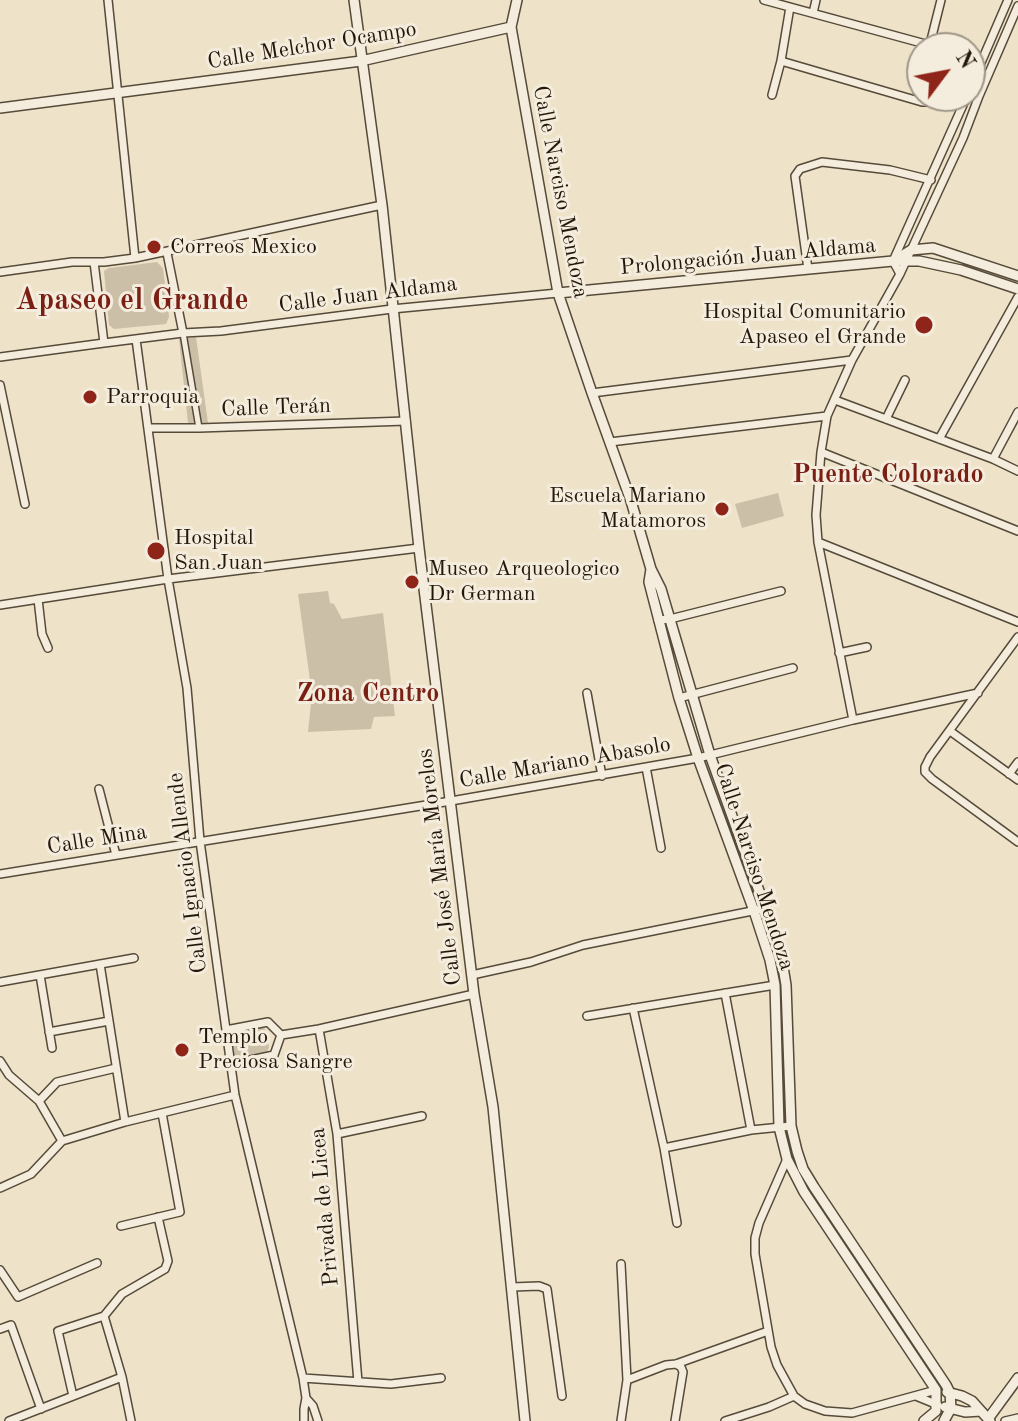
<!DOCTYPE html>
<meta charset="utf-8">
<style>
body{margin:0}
#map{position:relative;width:1018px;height:1421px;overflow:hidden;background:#eee2c9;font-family:"Old Standard TT",serif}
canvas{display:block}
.north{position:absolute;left:906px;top:32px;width:80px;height:80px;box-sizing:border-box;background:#f4ecdc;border:2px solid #a19788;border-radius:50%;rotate:58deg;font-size:22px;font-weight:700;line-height:32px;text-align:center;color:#241709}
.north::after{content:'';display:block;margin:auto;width:28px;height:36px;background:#8f2418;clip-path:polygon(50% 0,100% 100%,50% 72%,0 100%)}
</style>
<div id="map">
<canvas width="1018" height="1421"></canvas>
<div class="north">N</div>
</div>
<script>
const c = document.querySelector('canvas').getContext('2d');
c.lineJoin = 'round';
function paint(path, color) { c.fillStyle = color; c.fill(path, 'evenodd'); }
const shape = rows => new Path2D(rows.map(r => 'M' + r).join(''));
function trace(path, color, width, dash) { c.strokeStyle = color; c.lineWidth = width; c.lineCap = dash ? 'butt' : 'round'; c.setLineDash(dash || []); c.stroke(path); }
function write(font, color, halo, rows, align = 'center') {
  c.font = font + ' "Old Standard TT",serif'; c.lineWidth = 6; c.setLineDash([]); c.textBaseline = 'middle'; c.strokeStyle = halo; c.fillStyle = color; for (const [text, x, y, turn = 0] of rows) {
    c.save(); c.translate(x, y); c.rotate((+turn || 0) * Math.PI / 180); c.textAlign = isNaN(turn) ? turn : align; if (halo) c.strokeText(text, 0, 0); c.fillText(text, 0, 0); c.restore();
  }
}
paint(shape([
 [157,262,163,268,169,317,166,324,114,329,109,325,104,271,109,268],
 [196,337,208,423,188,423,179,339],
 [778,493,784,516,742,528,735,504],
 [328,591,330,603,334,604,342,619,383,613,395,716,374,717,371,729,308,732,312,694,298,594],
 [260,1026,265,1029,269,1047,267,1052,237,1058,233,1054,231,1035,236,1031]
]), '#ccbfa8');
const pedestrian = shape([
 [183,333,199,428]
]);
const minor = shape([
 [108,0,135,258],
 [764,0,940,48],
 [813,13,816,0],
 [930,44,941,0],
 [781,61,922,102,930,102,935,96],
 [970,88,1008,0],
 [772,95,781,61,790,7],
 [167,253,183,333],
 [94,262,104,343],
 [808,269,795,176,800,169,822,162,890,170,931,180],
 [0,272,72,262,104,262,135,258,382,205],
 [900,274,893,261,967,96],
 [136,339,168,579,187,688,200,841,235,1095,303,1378,306,1398,304,1409,304,1421],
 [0,357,104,343,183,333,221,331,392,309,558,293],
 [0,385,25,504],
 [592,393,852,360],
 [835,400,993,459,1018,471],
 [886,419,905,380],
 [148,428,199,428,406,421],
 [939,439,1018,297],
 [610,442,827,416],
 [821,452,1018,531],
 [993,459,1018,412],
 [818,542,1018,622],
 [38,599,42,634,48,648],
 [0,605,168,579,419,548],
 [658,620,670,619,781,591],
 [1018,637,930,757,925,767,925,772,932,779,1018,842],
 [839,653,867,647],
 [587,693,602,776],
 [679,698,793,668],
 [853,720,818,542,816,515,821,452,827,416,852,360,900,274,963,138,979,96,1018,6],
 [950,731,1018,780],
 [646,767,661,848],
 [1009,774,1018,762],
 [99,789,116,855],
 [0,874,451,801,698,758,853,720,978,693],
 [100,964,125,1122],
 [40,975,52,1048],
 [472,975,531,962,583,945,767,908],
 [0,982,134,958],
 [725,993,751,1130],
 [633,1008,664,1148,677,1223],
 [587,1016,775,985],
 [319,1029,337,1134,358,1382],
 [226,1030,268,1022,281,1035,274,1055,232,1064],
 [49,1032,109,1021],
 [281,1035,319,1029,474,994],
 [0,1061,9,1075,39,1101,62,1141],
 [39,1101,57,1082,116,1068],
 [337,1134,422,1116],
 [62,1141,125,1122,235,1095],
 [664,1148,751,1130,791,1126],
 [787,1159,759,1223,755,1238,755,1254,771,1347,777,1365,794,1396,805,1404,825,1411,852,1413,936,1390],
 [0,1188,31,1174,62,1141],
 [121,1226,180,1212,162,1113],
 [621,1264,627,1380,621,1421],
 [0,1270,18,1297,97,1263],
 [512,1287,539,1286,547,1289,562,1396],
 [104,1316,122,1377,131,1421],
 [0,1329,11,1325,41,1409],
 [303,1378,391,1384,441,1378],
 [627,1380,666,1365,676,1364,768,1331],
 [73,1396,58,1331,104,1316,122,1294,165,1269,168,1261,158,1217],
 [916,1396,938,1405],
 [306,1398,313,1406,318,1421],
 [9,1421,122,1377],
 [675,1421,683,1372,681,1367,676,1364],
 [725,1421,769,1407,794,1396],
 [1005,1421,1018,1418]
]);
const tertiary = shape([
 [354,0,382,205,419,548,474,994,493,1107,525,1421],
 [517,0,511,27,558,293,592,393,631,501,651,569,661,589,710,755,780,949,786,985,791,1126,797,1151,803,1169,814,1187,946,1385,950,1393,951,1408,944,1421],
 [0,108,361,61,511,27],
 [893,261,911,250,933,248,1018,276],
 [558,293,893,261,919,261,961,270,1018,289],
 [651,569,649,582,679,698,698,758,754,911,770,960,775,985,779,1127,787,1159,804,1192,936,1390,936,1411,924,1421],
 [947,1392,962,1396,972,1401,990,1421],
 [945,1407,965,1412,981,1411],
 [988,1419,1018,1378]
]);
trace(pedestrian, '#564a39', 8);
trace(minor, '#564a39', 10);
trace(tertiary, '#564a39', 12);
trace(pedestrian, '#f4ecdc', 5);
trace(minor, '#f4ecdc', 7);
trace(tertiary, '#f4ecdc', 9);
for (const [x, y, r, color] of [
 [154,247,8,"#8f2418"],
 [924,325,10,"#8f2418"],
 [90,397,8,"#8f2418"],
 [722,509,8,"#8f2418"],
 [156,551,10,"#8f2418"],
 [412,582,8,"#8f2418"],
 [182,1050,8,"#8f2418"]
]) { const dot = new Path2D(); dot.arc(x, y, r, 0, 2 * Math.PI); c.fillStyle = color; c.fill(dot); trace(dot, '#f4ecdc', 3); }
write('22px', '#241709', '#f4ecdc', [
 ["Calle Melchor Ocampo",312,46,-9],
 ["Calle Narciso Mendoza",560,192,79],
 ["Prolongación Juan Aldama",748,257,-5],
 ["Calle Juan Aldama",368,295,-7],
 ["Calle Terán",276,408,-2],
 ["Calle Mariano Abasolo",565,763,-10],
 ["Calle Mina",97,840,-9],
 ["Calle José María Morelos",440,867,-97],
 ["Calle Narciso Mendoza",754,867,72],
 ["Calle Ignacio Allende",188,873,-97],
 ["Privada de Licea",325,1207,-95]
]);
write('22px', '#241709', '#f4ecdc', [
 ["Correos Mexico",170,247],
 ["Hospital Comunitario",906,312,"right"],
 ["Apaseo el Grande",906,337,"right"],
 ["Parroquia",106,397],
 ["Escuela Mariano",706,496,"right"],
 ["Matamoros",706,521,"right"],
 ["Hospital",174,538],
 ["San Juan",174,563],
 ["Museo Arqueologico",428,569],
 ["Dr German",428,594],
 ["Templo",198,1037],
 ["Preciosa Sangre",198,1062]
], 'left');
write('bold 26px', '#7a1f14', '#f4ecdc', [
 ["Puente Colorado",888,475],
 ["Zona Centro",368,694]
]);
write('bold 30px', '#7a1f14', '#f4ecdc', [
 ["Apaseo el Grande",132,301]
]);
</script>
